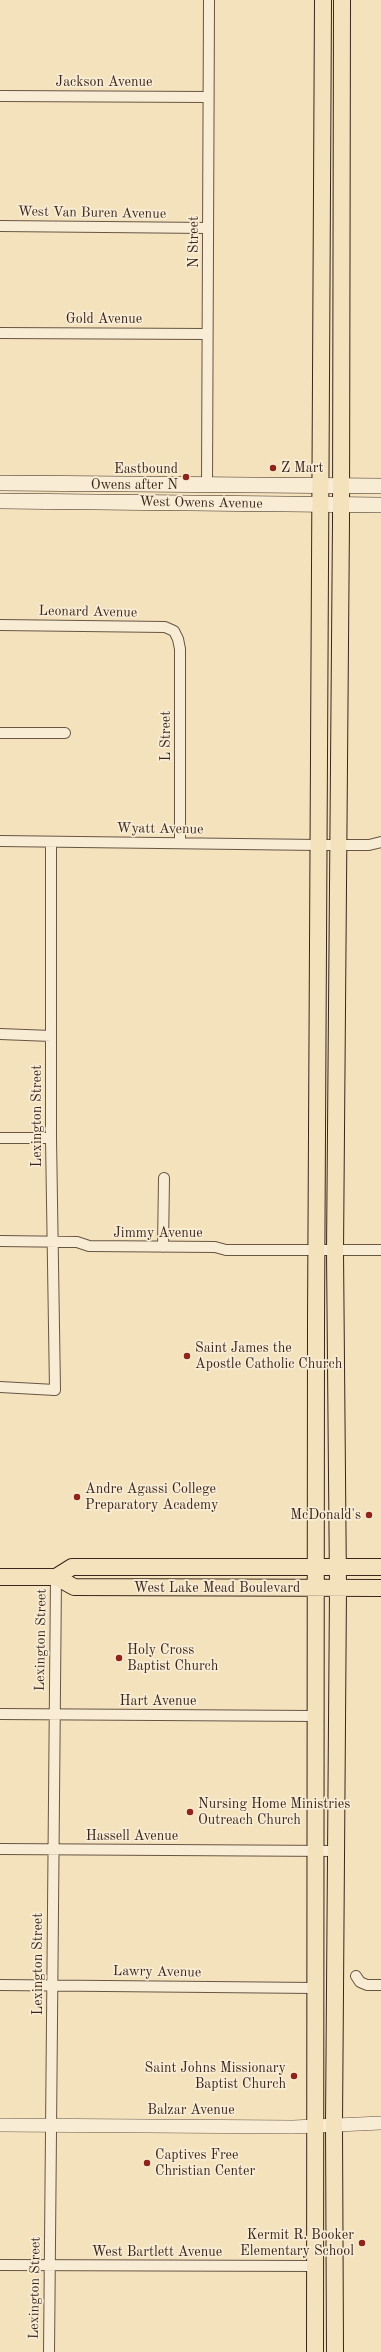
<!DOCTYPE html>
<style>
body{margin:0}
canvas{display:block;background:#f4e2bd}
</style>
<canvas width="381" height="2352"></canvas>
<script>
const c = document.querySelector('canvas').getContext('2d');
c.lineJoin = 'round';
const shape = rows => new Path2D(rows.map(r => 'M' + r).join(''));
function trace(path, color, width, dash) { c.strokeStyle = color; c.lineWidth = width; c.lineCap = dash ? 'butt' : 'round'; c.setLineDash(dash || []); c.stroke(path); }
function write(font, color, halo, rows, align = 'center') {
  c.font = font + ' "Old Standard TT",serif'; c.lineWidth = 3.5; c.setLineDash([]); c.textBaseline = 'middle'; c.strokeStyle = halo; c.fillStyle = color; for (const [text, x, y, turn = 0] of rows) {
    c.save(); c.translate(x, y); c.rotate((+turn || 0) * Math.PI / 180); c.textAlign = isNaN(turn) ? turn : align; if (halo) c.strokeText(text, 0, 0); c.fillText(text, 0, 0); c.restore();
  }
}
const minor = shape([
 [0,96,208,97],
 [0,226,208,228],
 [0,333,207,334],
 [207,484,209,0],
 [0,625,165,627,174,631,178,639,180,649,180,843],
 [0,733,65,733],
 [0,841,319,845,369,845,381,842],
 [0,1034,51,1036],
 [0,1138,51,1138],
 [0,1241,77,1242,89,1246,215,1247,226,1250,381,1250],
 [163,1247,164,1178],
 [0,1387,55,1390,51,1138,51,842],
 [0,1714,315,1716],
 [0,1849,335,1851],
 [356,1976,360,1982,367,1985,381,1985],
 [0,1985,315,1988],
 [0,2265,315,2266],
 [49,2352,56,1577]
]);
const tertiary = shape([
 [0,2125,293,2127,381,2123]
]);
const secondary = shape([
 [0,483,381,486],
 [0,501,381,505]
]);
const primary = shape([
 [0,1577,56,1577,74,1587,381,1588],
 [56,1577,72,1567,381,1567],
 [315,2352,316,1322,323,0],
 [335,2352,334,2124,338,1588,335,1251,341,521,342,0]
]);
trace(minor, '#685544', 12);
trace(tertiary, '#685544', 14);
trace(secondary, '#3a261c', 16);
trace(primary, '#3a261c', 18);
trace(minor, '#f8ecd4', 10);
trace(tertiary, '#f8ecd4', 13);
trace(secondary, '#f8ecd4', 15);
trace(primary, '#f4e2bd', 16);
for (const [x, y, r, color] of [
 [273,468,4,"#8f2418"],
 [186,477,4,"#8f2418"],
 [187,1356,4,"#8f2418"],
 [77,1497,4,"#8f2418"],
 [369,1515,4,"#8f2418"],
 [119,1658,4,"#8f2418"],
 [190,1812,4,"#8f2418"],
 [294,2076,4,"#8f2418"],
 [147,2163,4,"#8f2418"],
 [362,2243,4,"#8f2418"]
]) { const dot = new Path2D(); dot.arc(x, y, r, 0, 2 * Math.PI); c.fillStyle = color; c.fill(dot); trace(dot, '#f8ecd4', 1.5); }
write('14px', '#3a261c', '#f8ecd4', [
 ["Jackson Avenue",104,82],
 ["West Van Buren Avenue",92,213,1],
 ["N Street",194,242,-90],
 ["Gold Avenue",104,319],
 ["West Owens Avenue",201,503,1],
 ["Leonard Avenue",88,612,1],
 ["L Street",166,736,-90],
 ["Wyatt Avenue",160,829,1],
 ["Lexington Street",37,1116,-90],
 ["Jimmy Avenue",158,1233],
 ["West Lake Mead Boulevard",217,1588],
 ["Lexington Street",41,1640,-89],
 ["Hart Avenue",158,1701],
 ["Hassell Avenue",132,1836],
 ["Lexington Street",38,1964,-90],
 ["Lawry Avenue",157,1972,1],
 ["Balzar Avenue",191,2110],
 ["West Bartlett Avenue",157,2252],
 ["Lexington Street",35,2288,-89]
]);
write('14px', '#3a261c', '#f8ecd4', [
 ["Z Mart",281,468],
 ["Eastbound",178,469,"right"],
 ["Owens after N",178,485,"right"],
 ["Saint James the",195,1348],
 ["Apostle Catholic Church",195,1364],
 ["Andre Agassi College",85,1489],
 ["Preparatory Academy",85,1505],
 ["McDonald's",361,1515,"right"],
 ["Holy Cross",127,1650],
 ["Baptist Church",127,1666],
 ["Nursing Home Ministries",198,1804],
 ["Outreach Church",198,1820],
 ["Saint Johns Missionary",286,2068,"right"],
 ["Baptist Church",286,2084,"right"],
 ["Captives Free",155,2155],
 ["Christian Center",155,2171],
 ["Kermit R. Booker",354,2235,"right"],
 ["Elementary School",354,2251,"right"]
], 'left');
</script>
